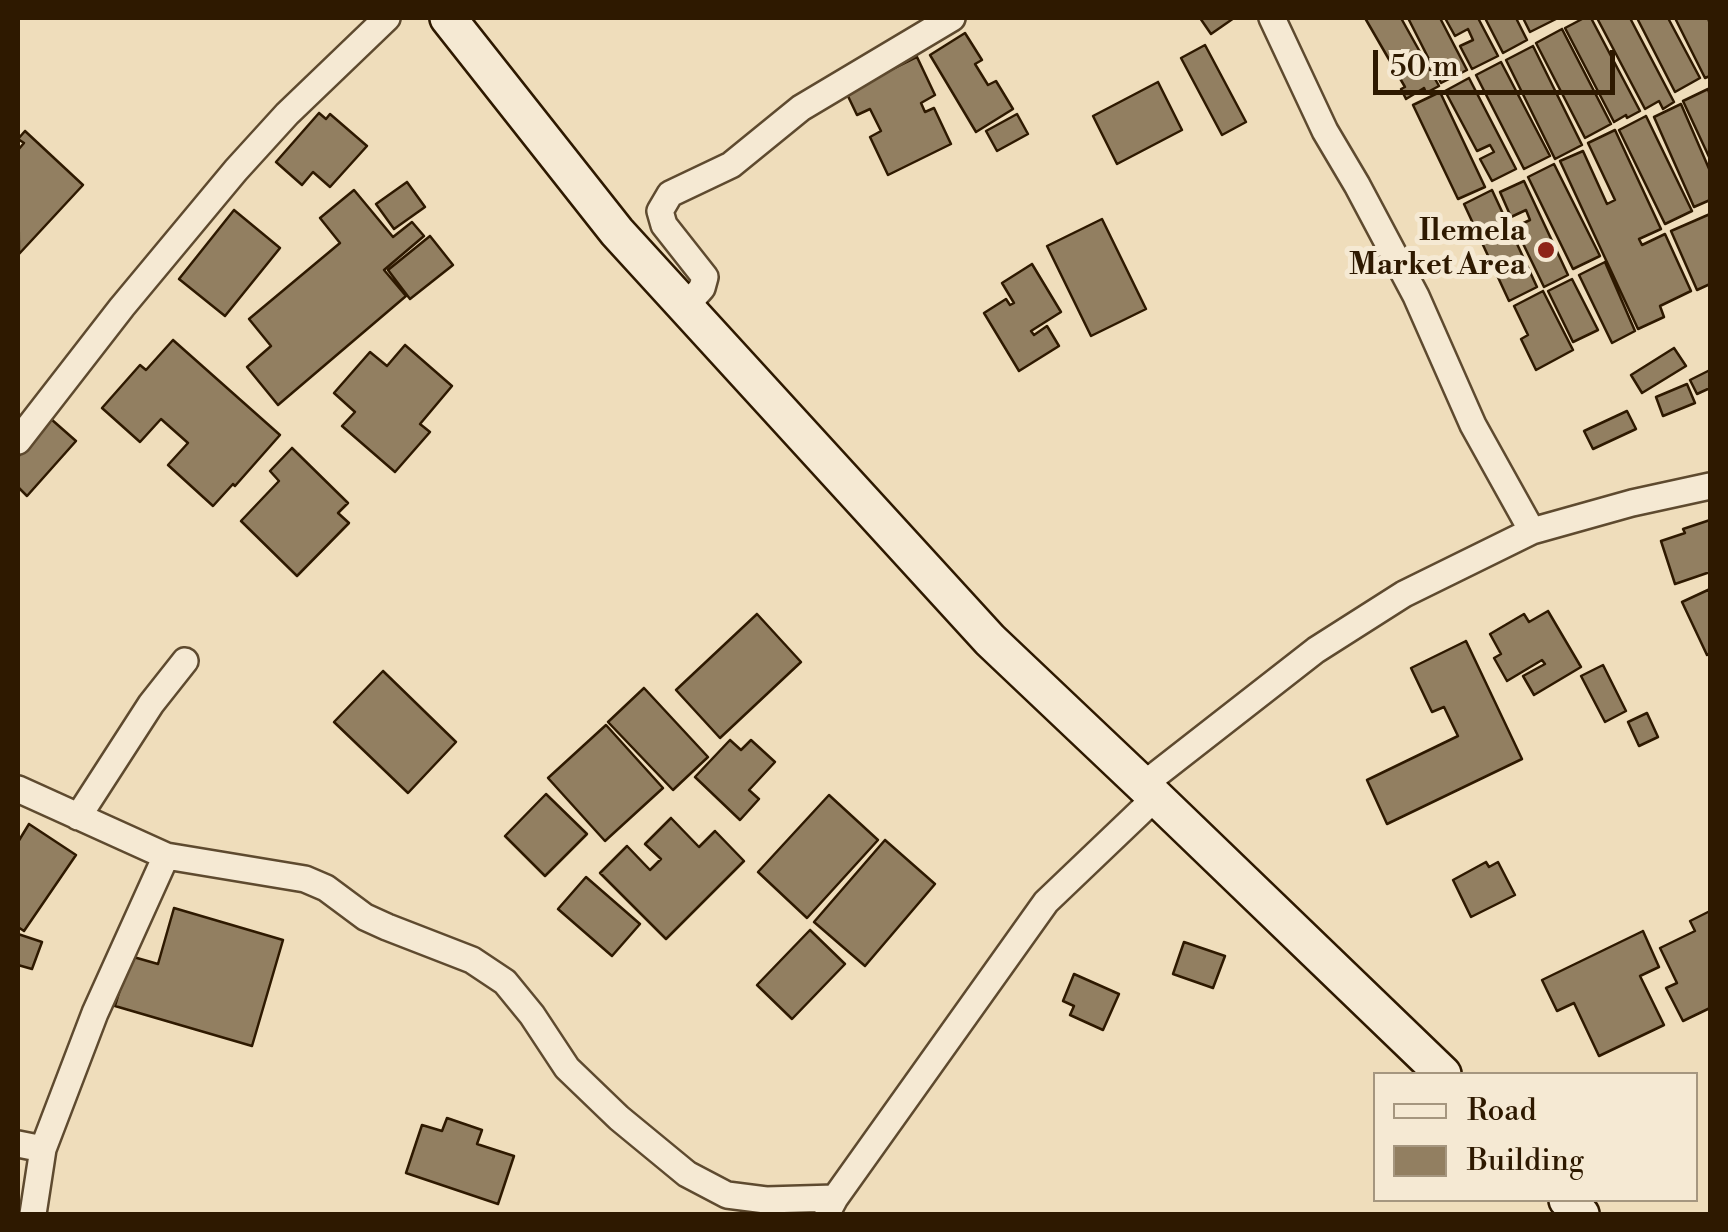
<!DOCTYPE html>
<style>
body{margin:0}
#map{position:relative;width:1728px;height:1232px;overflow:hidden;background:#efddbb;font-family:"Libre Bodoni",serif}
canvas{display:block}
.frame{position:absolute;inset:0;border:20px solid #2e1900;pointer-events:none}
.legend{position:absolute;left:1373px;top:1072px;width:325px;height:130px;box-sizing:border-box;background:#f5e9d3;border:2px solid #a5967f;margin:0;padding:12px 18px;list-style:none;font-size:30px;color:#2e1900}
.legend li{display:flex;align-items:center;gap:20px;height:50px}
.legend b{width:50px;border:2px solid #a5967f}
.scale{position:absolute;left:1373px;top:50px;width:242px;height:45px;box-sizing:border-box;border:5px solid #2e1900;border-top:0;padding-left:12px;font-size:30px;line-height:35px;white-space:nowrap;color:#2e1900;-webkit-text-stroke:8px #f5e9d3;paint-order:stroke}
</style>
<div id="map">
<canvas width="1728" height="1232"></canvas>
<div class="frame"></div>
<ul class="legend">
<li><b style="height:12px;background:#f5e9d3"></b>Road</li>
<li><b style="height:28px;background:#927f61"></b>Building</li>
</ul>
<div class="scale">50 m</div>
</div>
<script>
const c = document.querySelector('canvas').getContext('2d');
c.lineJoin = 'round';
function paint(path, color) { c.fillStyle = color; c.fill(path, 'evenodd'); }
const shape = rows => new Path2D(rows.map(r => 'M' + r).join(''));
function trace(path, color, width, dash) { c.strokeStyle = color; c.lineWidth = width; c.lineCap = dash ? 'butt' : 'round'; c.setLineDash(dash || []); c.stroke(path); }
function write(font, color, halo, rows, align = 'center') {
  c.font = font + ' "Libre Bodoni",serif'; c.lineWidth = 10; c.setLineDash([]); c.textBaseline = 'middle'; c.strokeStyle = halo; c.fillStyle = color; for (const [text, x, y, turn = 0] of rows) {
    c.save(); c.translate(x, y); c.rotate((+turn || 0) * Math.PI / 180); c.textAlign = isNaN(turn) ? turn : align; if (halo) c.strokeText(text, 0, 0); c.fillText(text, 0, 0); c.restore();
  }
}
const building = shape([
 [1200,18,1234,18,1211,34,1200,18],
 [1365,18,1401,18,1439,86,1426,93,1424,88,1406,99,1401,89,1405,87,1365,18],
 [1408,18,1440,18,1467,70,1441,83,1408,18],
 [1445,18,1478,18,1498,56,1472,69,1460,46,1473,40,1468,29,1455,36,1445,18],
 [1485,18,1516,18,1527,40,1503,53,1485,18],
 [1523,18,1555,18,1556,19,1530,32,1523,18],
 [1584,18,1591,18,1640,111,1627,118,1626,115,1614,122,1565,28,1584,18],
 [1597,18,1630,18,1674,102,1663,109,1659,101,1645,109,1597,18],
 [1637,18,1668,18,1700,78,1675,92,1637,18],
 [1675,18,1708,18,1710,24,1710,76,1705,78,1675,18],
 [1562,29,1611,124,1585,138,1536,43,1562,29],
 [965,33,982,60,975,64,988,85,996,81,1013,109,976,132,930,55,965,33],
 [1205,45,1246,122,1222,135,1181,58,1205,45],
 [1533,46,1582,145,1555,159,1506,60,1533,46],
 [917,57,935,95,921,103,925,112,934,108,951,144,888,175,870,137,881,131,870,109,857,115,846,92,917,57],
 [1501,62,1550,156,1524,169,1476,75,1501,62],
 [1469,78,1516,169,1492,181,1480,159,1494,152,1490,145,1477,151,1445,91,1469,78],
 [1158,82,1182,130,1117,164,1093,116,1158,82],
 [1708,89,1710,95,1710,159,1683,101,1708,89],
 [1440,92,1485,187,1458,199,1413,105,1440,92],
 [1681,104,1710,171,1710,200,1694,207,1654,117,1681,104],
 [319,113,326,119,330,114,367,146,330,187,313,172,302,185,276,162,319,113],
 [1017,114,1028,134,997,151,986,131,1017,114],
 [1646,116,1692,211,1665,224,1619,130,1646,116],
 [1615,130,1661,229,1639,239,1642,245,1665,234,1691,291,1660,306,1664,317,1638,329,1560,161,1583,151,1607,204,1615,200,1588,143,1615,130],
 [25,131,83,185,19,254,18,150,24,143,18,139,25,131],
 [1554,164,1600,256,1573,269,1528,177,1554,164],
 [1524,181,1568,275,1544,287,1515,227,1530,220,1526,210,1511,217,1500,192,1524,181],
 [407,182,425,207,394,229,376,204,407,182],
 [354,190,393,237,412,222,424,236,384,270,406,296,278,405,247,367,271,346,249,319,340,243,320,218,354,190],
 [1492,190,1537,287,1509,301,1464,204,1492,190],
 [234,210,280,248,225,316,179,279,234,210],
 [1710,214,1710,284,1697,290,1671,231,1710,214],
 [1102,219,1146,309,1091,336,1047,246,1102,219],
 [430,236,453,265,410,299,388,270,430,236],
 [1605,262,1635,331,1612,343,1579,275,1605,262],
 [1032,264,1061,312,1031,331,1034,335,1047,326,1059,346,1019,371,984,313,1006,299,1010,305,1014,303,1002,283,1032,264],
 [1572,279,1598,330,1573,342,1548,291,1572,279],
 [1543,291,1573,350,1536,370,1521,339,1528,335,1514,306,1543,291],
 [173,340,280,435,235,486,233,484,213,506,168,465,188,443,161,419,140,442,102,408,140,365,146,370,173,340],
 [405,345,452,386,420,424,430,432,395,472,342,426,355,412,334,393,370,352,387,366,405,345],
 [1674,348,1686,366,1642,393,1631,375,1674,348],
 [1710,370,1710,388,1697,394,1690,380,1710,370],
 [1687,384,1695,403,1663,416,1656,397,1687,384],
 [1627,411,1636,429,1593,449,1584,431,1627,411],
 [51,419,76,441,27,496,18,487,18,457,51,419],
 [292,448,348,503,338,513,349,523,297,576,241,521,279,481,270,471,292,448],
 [1710,520,1710,572,1675,584,1661,541,1685,533,1683,529,1710,520],
 [1710,589,1710,653,1707,655,1682,602,1710,589],
 [1548,611,1581,667,1534,695,1523,676,1545,664,1542,660,1507,681,1494,658,1501,654,1490,634,1524,614,1529,622,1548,611],
 [757,614,801,662,720,738,676,690,757,614],
 [1466,641,1522,759,1387,824,1367,780,1458,736,1444,707,1432,712,1411,668,1466,641],
 [1603,665,1626,711,1605,722,1581,676,1603,665],
 [383,671,456,742,408,793,334,722,383,671],
 [644,688,708,757,673,790,608,722,644,688],
 [1647,713,1658,737,1639,746,1628,722,1647,713],
 [606,725,663,788,605,841,548,778,606,725],
 [730,740,741,750,751,740,775,762,749,790,759,799,740,820,695,777,730,740],
 [546,794,587,834,545,876,505,836,546,794],
 [829,795,878,840,807,918,758,872,829,795],
 [671,818,699,847,715,831,744,861,666,939,600,873,627,846,650,870,661,859,645,844,671,818],
 [29,824,76,855,24,931,18,927,18,842,29,824],
 [885,840,935,884,865,966,814,922,885,840],
 [1486,862,1489,867,1498,862,1515,895,1471,917,1453,880,1486,862],
 [586,877,640,924,612,956,558,909,586,877],
 [174,908,283,940,252,1046,115,1006,130,956,158,964,174,908],
 [1710,911,1710,1008,1683,1021,1666,988,1677,983,1660,948,1695,931,1690,921,1710,911],
 [810,930,845,964,792,1019,757,985,810,930],
 [1643,931,1659,967,1640,976,1664,1025,1599,1056,1574,1003,1557,1011,1542,980,1643,931],
 [18,934,42,942,32,969,18,965,18,934],
 [1184,942,1225,956,1213,988,1173,974,1184,942],
 [1074,974,1119,994,1103,1030,1070,1015,1074,1006,1063,1001,1074,974],
 [447,1118,482,1130,477,1144,514,1156,498,1204,406,1173,422,1125,442,1131,447,1118]
]);
paint(building, '#927f61');
trace(building, '#2e1900', 2.5);
const street = shape([
 [1272,18,1325,131,1357,185,1416,296,1473,425,1532,531],
 [685,307,702,288,705,277,664,225,660,211,670,194,731,165,801,108,952,18],
 [18,441,122,307,236,170,287,114,387,18],
 [1143,785,1316,650,1404,594,1532,531,1632,503,1710,486],
 [18,789,166,856,305,879,326,888,365,917,387,927,472,960,505,982,532,1015,567,1068,619,1118,687,1174,727,1195,766,1200,835,1198],
 [78,817,151,704,185,661],
 [18,1144,43,1149],
 [828,1211,835,1198,1046,902,1156,797],
 [33,1214,43,1149,95,1013,166,856]
]);
const secondary = shape([
 [448,18,617,232,990,640,1143,785,1443,1074],
 [1567,1200,1581,1214]
]);
trace(street, '#5e4a2f', 30);
trace(secondary, '#2e1900', 40);
trace(street, '#f5e9d3', 25);
trace(secondary, '#f5e9d3', 35);
for (const [x, y, r, color] of [
 [1546,250,10,"#8f2418"]
]) { const dot = new Path2D(); dot.arc(x, y, r, 0, 2 * Math.PI); c.fillStyle = color; c.fill(dot); trace(dot, '#f5e9d3', 4); }
write('bold 30px', '#2e1900', '#f5e9d3', [
 ["Ilemela",1526,233],
 ["Market Area",1526,267]
], 'right');
</script>
